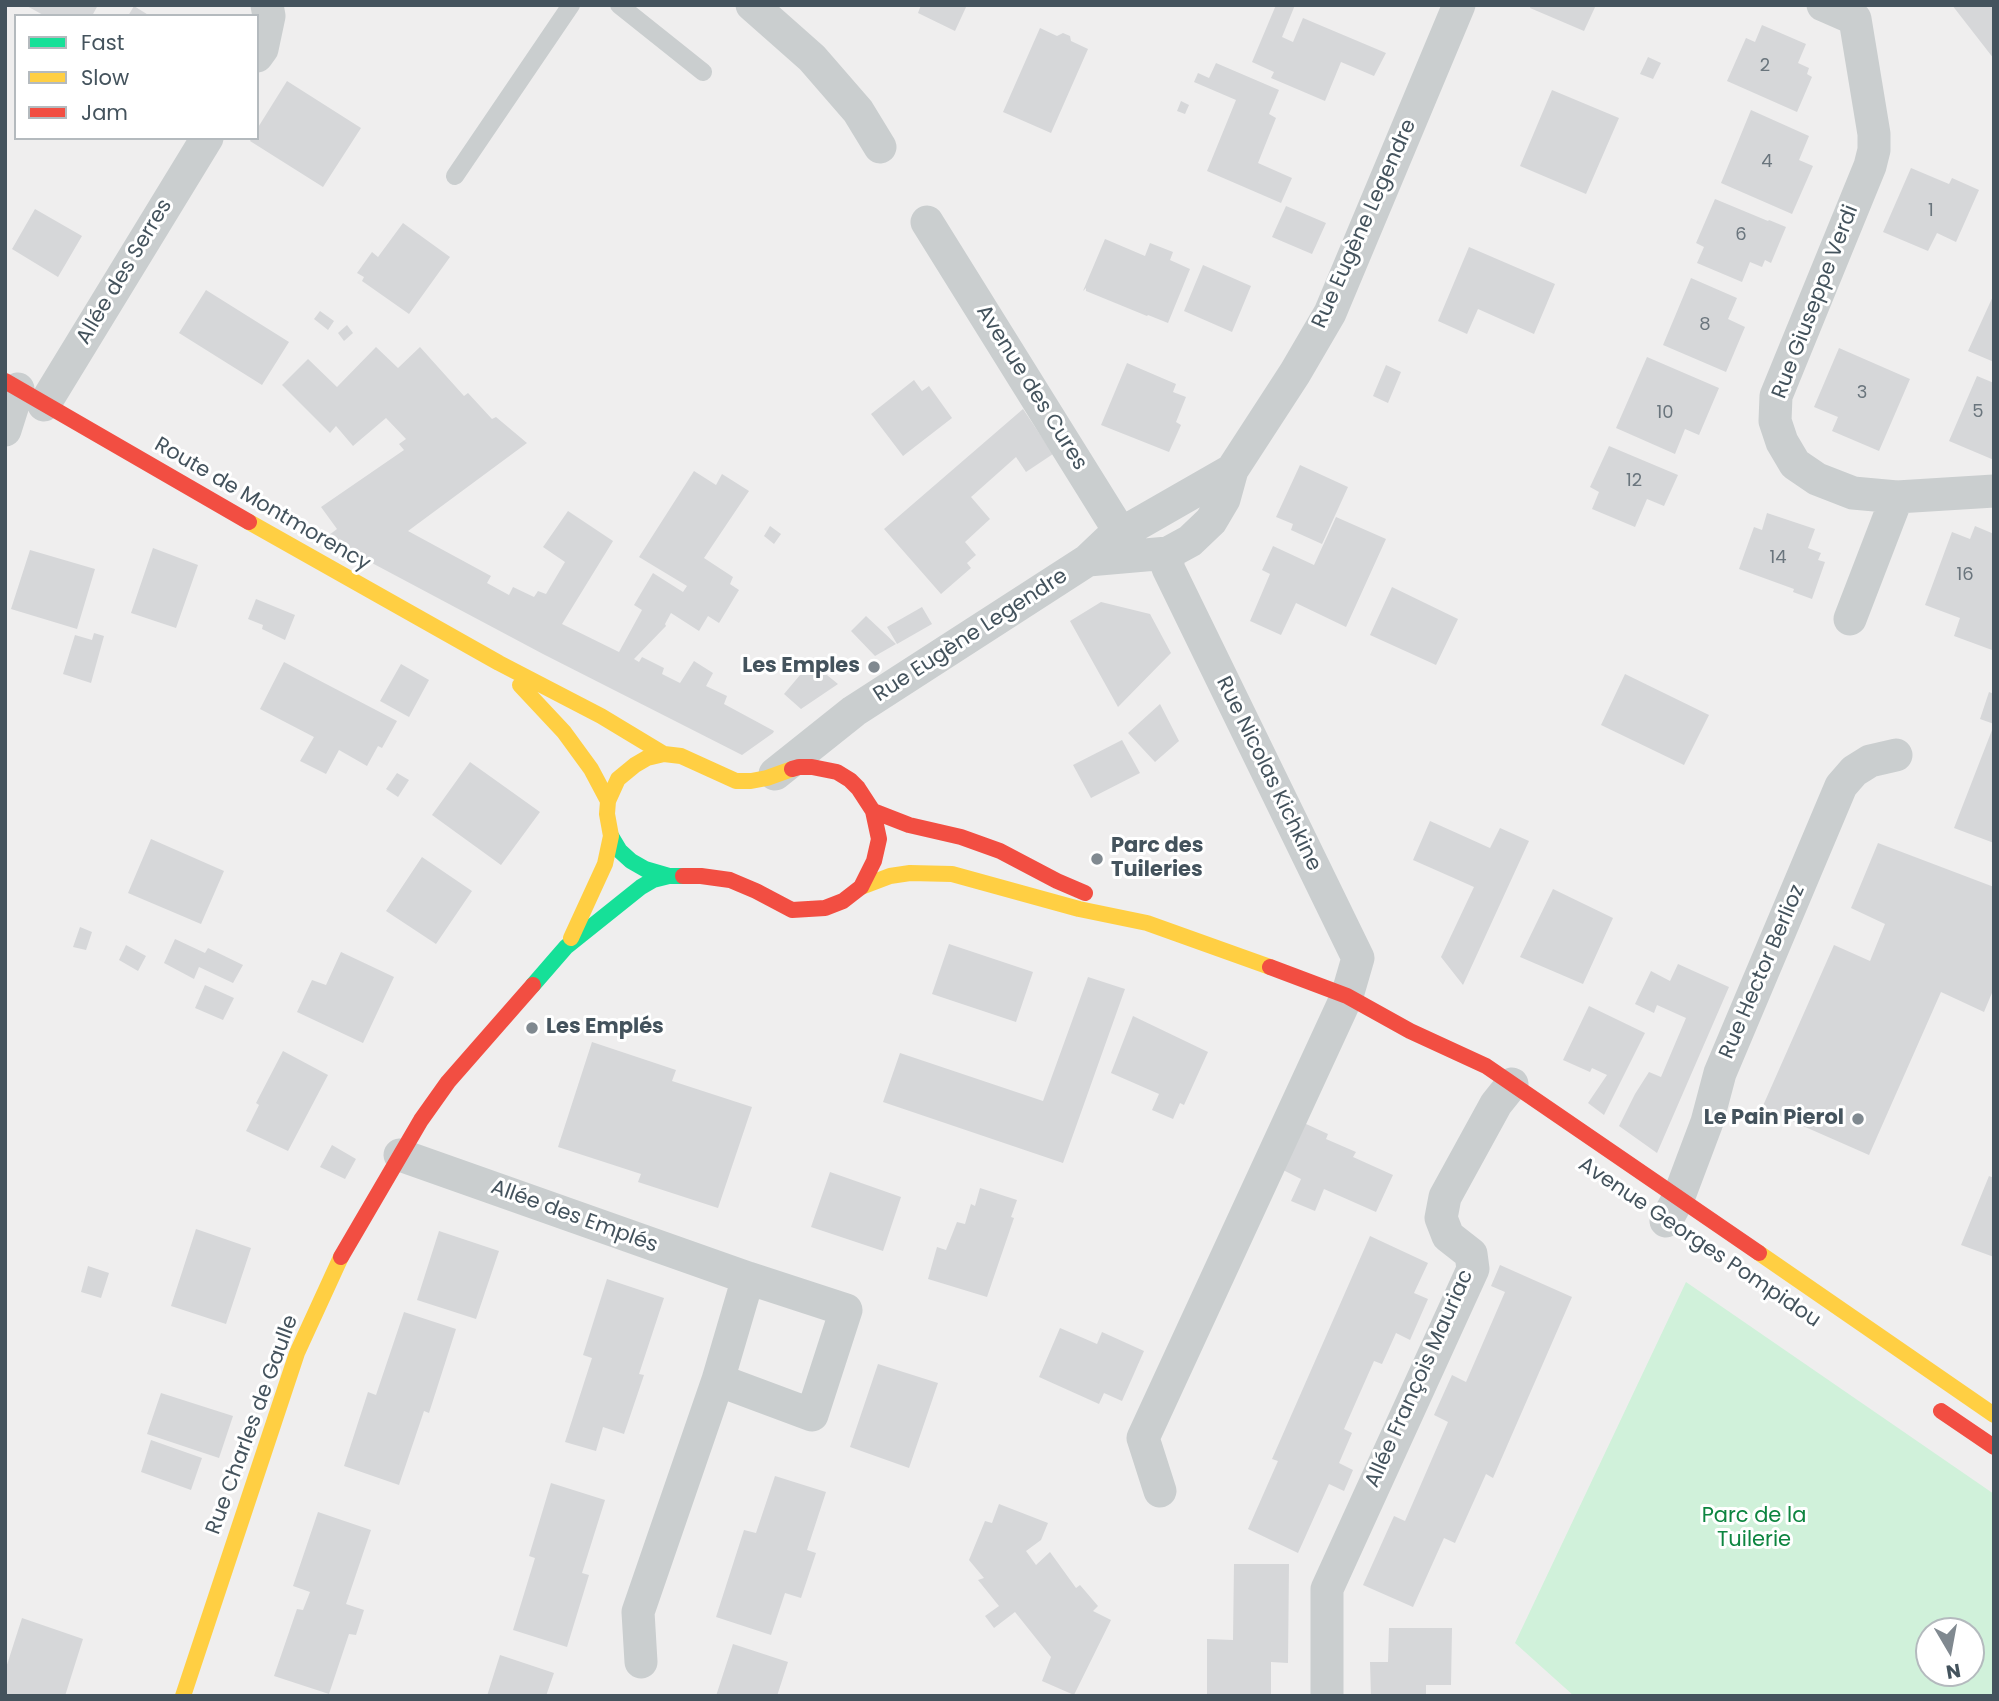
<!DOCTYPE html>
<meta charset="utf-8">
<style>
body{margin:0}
#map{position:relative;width:1999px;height:1701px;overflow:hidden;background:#efeeee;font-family:Poppins,sans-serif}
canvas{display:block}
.frame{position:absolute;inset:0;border:7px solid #44535d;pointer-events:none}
.legend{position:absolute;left:14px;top:14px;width:245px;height:126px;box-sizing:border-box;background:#fff;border:2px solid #b4babe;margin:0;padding:9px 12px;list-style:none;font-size:21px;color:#44535d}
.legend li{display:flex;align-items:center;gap:14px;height:35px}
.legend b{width:35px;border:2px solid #b4babe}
.north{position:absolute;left:1915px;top:1617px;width:70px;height:70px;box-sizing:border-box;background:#fff;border:2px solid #b4babe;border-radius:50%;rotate:170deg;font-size:19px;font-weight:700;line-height:28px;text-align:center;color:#44535d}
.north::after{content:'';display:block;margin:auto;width:24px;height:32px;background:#808990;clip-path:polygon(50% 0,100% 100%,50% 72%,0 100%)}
</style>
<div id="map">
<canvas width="1999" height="1701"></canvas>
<div class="frame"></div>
<ul class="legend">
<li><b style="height:9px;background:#16e098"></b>Fast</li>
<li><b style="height:9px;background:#ffcf43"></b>Slow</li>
<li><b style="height:9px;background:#f24e42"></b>Jam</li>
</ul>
<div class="north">N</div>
</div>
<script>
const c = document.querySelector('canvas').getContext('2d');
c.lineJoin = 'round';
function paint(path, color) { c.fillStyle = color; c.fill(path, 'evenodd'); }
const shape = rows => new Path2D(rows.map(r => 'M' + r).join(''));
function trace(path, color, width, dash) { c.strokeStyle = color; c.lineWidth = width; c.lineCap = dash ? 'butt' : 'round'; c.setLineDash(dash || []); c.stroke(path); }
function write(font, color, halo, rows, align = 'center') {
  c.font = font + ' Poppins,sans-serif'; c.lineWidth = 6; c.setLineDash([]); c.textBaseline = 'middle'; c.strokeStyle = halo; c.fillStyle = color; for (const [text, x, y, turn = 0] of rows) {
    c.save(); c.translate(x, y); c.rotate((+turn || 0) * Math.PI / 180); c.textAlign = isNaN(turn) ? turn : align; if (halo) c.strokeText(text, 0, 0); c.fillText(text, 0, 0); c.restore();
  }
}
paint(shape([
 [1686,1282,1994,1494,1994,1696,1574,1696,1515,1643],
 [1929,1631,1971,1631,1971,1673,1929,1673]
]), '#d0f1da');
paint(shape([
 [25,5,98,5,92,16,45,16],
 [921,5,967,5,955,31,918,13],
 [1276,5,1295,5,1282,37,1293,42,1303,18,1386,53,1374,76,1341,62,1325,101,1271,78,1274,72,1252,62],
 [1531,5,1596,5,1584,31,1530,8],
 [1952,5,1994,5,1994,59],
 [134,6,150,16,128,16],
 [1762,25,1806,44,1798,63,1809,68,1807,74,1812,77,1797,112,1727,81,1746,38,1755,42],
 [1040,28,1057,36,1063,33,1070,36,1071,41,1088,49,1051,133,1003,112],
 [1648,57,1661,63,1653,79,1640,74],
 [1216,63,1279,90,1269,114,1276,118,1258,163,1292,178,1281,203,1207,171,1236,100,1194,82,1198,73,1209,78],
 [287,81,361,128,323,187,250,141,252,138,257,138,257,129],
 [1552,90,1619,118,1586,194,1520,166],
 [1181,101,1189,105,1185,114,1177,111],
 [1751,110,1809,136,1799,160,1813,166,1792,214,1721,183],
 [1911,168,1949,184,1952,178,1979,190,1956,242,1937,233,1928,251,1883,232],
 [1715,199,1768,221,1769,220,1786,227,1771,263,1765,260,1762,267,1750,262,1742,282,1697,263,1704,247,1696,243],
 [1286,206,1326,223,1312,254,1272,237],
 [35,209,82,236,58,277,12,249],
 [403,223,450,257,409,314,362,281,364,277,357,273,372,252,378,257],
 [1105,239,1145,256,1150,243,1173,252,1170,260,1190,269,1168,323,1148,315,1147,316,1086,291,1086,288,1083,291],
 [1469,247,1555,284,1534,334,1478,309,1467,334,1438,321],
 [1203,265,1251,286,1232,332,1184,311],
 [1691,278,1737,298,1728,319,1745,327,1726,372,1663,345],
 [206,290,289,342,262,385,179,333],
 [1994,294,1994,362,1968,351],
 [320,311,334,321,328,330,314,319],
 [347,325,353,333,344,341,338,333],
 [376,347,398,368,420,347,464,396,468,393,492,419,496,417,527,443,408,531,491,576,487,583,509,595,513,587,534,597,538,591,546,594,565,562,543,547,568,511,613,541,562,624,619,652,642,610,634,605,653,573,683,592,687,586,639,557,694,471,716,485,722,474,749,491,704,558,733,577,730,584,739,590,719,623,708,616,699,631,671,613,665,624,666,626,634,659,639,662,642,657,664,668,662,674,680,683,694,661,713,673,706,686,727,696,724,704,774,731,773,733,742,755,543,654,325,538,337,529,321,507,404,450,399,444,406,439,386,418,353,446,336,426,330,433,282,385,308,359,337,387],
 [1839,348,1910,379,1879,451,1832,431,1838,417,1814,407],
 [1647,357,1719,388,1699,435,1685,429,1675,454,1616,428],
 [1127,363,1176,384,1173,392,1186,397,1176,422,1181,425,1169,452,1101,425],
 [1386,365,1401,372,1388,403,1373,396],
 [1977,376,1994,383,1994,460,1949,441],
 [914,380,922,391,929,386,952,418,903,456,871,414],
 [1023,409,1053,454,1026,472,1016,457,971,497,990,519,965,542,976,555,967,563,971,568,941,594,884,529],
 [1609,446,1678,475,1664,506,1647,499,1635,527,1592,509,1599,492,1590,487],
 [1300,465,1348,487,1322,544,1291,530,1293,524,1276,517],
 [1767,513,1815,529,1808,548,1821,553,1818,560,1825,562,1812,599,1793,592,1794,589,1739,569,1754,527,1762,530],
 [1336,517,1386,539,1346,627,1296,603,1281,635,1250,621,1270,574,1262,570,1273,546,1314,565],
 [770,526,781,534,774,544,764,536],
 [1975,526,1994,534,1994,645,1992,650,1954,636,1960,618,1925,605,1952,532,1970,539],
 [153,548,198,565,176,628,131,613],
 [30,550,95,569,77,629,11,609],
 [1392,587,1458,619,1436,665,1370,635],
 [256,599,295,615,285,640,262,629,263,625,248,619],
 [1101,602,1150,614,1171,653,1118,707,1070,621],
 [922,607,932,624,897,644,887,627],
 [866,616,896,644,875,656,851,631],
 [94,633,104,636,91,683,63,674,75,635,92,640],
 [284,662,397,721,382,748,378,746,367,766,339,750,326,774,300,761,314,737,260,709],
 [811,662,838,684,801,709,784,694],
 [401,664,429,680,409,717,380,701],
 [1625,674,1709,715,1684,765,1601,725],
 [1989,692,1994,694,1994,724,1980,719],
 [1160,704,1179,741,1155,762,1128,733],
 [1992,730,1994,731,1994,843,1954,828],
 [1122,740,1140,773,1091,798,1073,765],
 [470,762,540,812,501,865,432,815],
 [397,773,409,780,398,797,386,789],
 [1430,821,1490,848,1500,828,1529,841,1463,985,1441,957,1474,887,1413,860],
 [151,839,224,871,201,924,128,893],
 [1878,843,1994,887,1994,988,1984,1012,1941,992,1869,1155,1762,1108,1834,945,1870,961,1885,924,1851,908],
 [422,857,472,891,436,944,386,911],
 [1553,889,1613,918,1583,984,1520,957],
 [80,927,92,932,86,950,73,947],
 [175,939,205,953,208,948,243,965,233,983,199,967,194,979,164,963],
 [949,944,1033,972,1016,1022,932,994],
 [126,945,146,956,138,971,119,960],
 [341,952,394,977,363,1043,297,1012,312,980,326,985],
 [1678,964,1729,987,1657,1153,1619,1126,1635,1094,1649,1072,1661,1077,1686,1018,1657,1005,1654,1013,1635,1004,1651,971,1670,981],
 [1088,977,1125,989,1063,1163,883,1102,900,1053,1043,1101],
 [205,985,234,998,223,1020,195,1008],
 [1589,1006,1645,1033,1604,1115,1588,1103,1607,1075,1592,1068,1590,1072,1563,1060],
 [1133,1016,1208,1052,1184,1105,1180,1103,1173,1119,1152,1110,1159,1094,1111,1073],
 [592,1042,676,1070,672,1081,752,1107,718,1208,638,1182,641,1174,558,1147],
 [283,1051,328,1075,288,1151,246,1131,259,1105,256,1103],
 [1304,1123,1328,1134,1326,1139,1356,1152,1353,1157,1393,1175,1376,1212,1324,1189,1315,1211,1291,1201,1301,1179,1283,1170],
 [332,1145,356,1159,345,1179,320,1167],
 [830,1172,901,1197,883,1251,811,1227],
 [1989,1176,1994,1178,1994,1257,1961,1245],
 [980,1188,1017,1200,1011,1217,1014,1218,987,1297,928,1279,937,1247,946,1250,957,1222,965,1224,971,1204,975,1206],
 [196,1229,251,1248,226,1324,171,1306],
 [439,1231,499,1251,476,1319,417,1300],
 [1370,1236,1428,1263,1414,1293,1428,1299,1410,1340,1396,1333,1382,1364,1374,1361,1344,1429,1352,1433,1339,1463,1353,1470,1344,1491,1329,1484,1298,1553,1248,1529,1278,1461,1272,1459],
 [1500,1265,1572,1297,1493,1478,1486,1474,1455,1543,1444,1538,1413,1607,1363,1585,1394,1516,1405,1521,1448,1422,1434,1415,1452,1375,1466,1382,1505,1292,1491,1286],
 [88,1266,109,1273,101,1298,81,1292],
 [607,1279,664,1298,639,1374,644,1375,624,1434,603,1427,596,1451,565,1442,592,1358,583,1355],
 [404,1312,456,1329,429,1413,424,1411,399,1485,344,1466,368,1392,376,1395],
 [1060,1328,1097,1344,1102,1332,1144,1351,1122,1401,1104,1393,1099,1404,1039,1377],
 [878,1364,938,1383,909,1468,850,1447],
 [161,1393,233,1416,219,1458,147,1434],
 [151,1440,202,1458,191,1490,141,1472],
 [775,1476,826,1492,807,1550,816,1553,801,1598,785,1593,771,1635,716,1617,744,1530,756,1533],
 [551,1483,605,1500,582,1573,589,1575,567,1647,513,1630,535,1558,529,1556],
 [999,1504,1048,1523,1041,1540,1026,1551,1036,1565,1050,1552,1076,1588,1080,1585,1098,1606,1093,1611,1111,1620,1074,1695,1042,1681,1051,1657,1015,1612,994,1628,985,1616,999,1606,978,1580,984,1578,969,1560,985,1521,992,1523],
 [318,1512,371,1530,346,1604,364,1610,356,1635,349,1634,329,1694,274,1676,297,1609,303,1610,310,1592,293,1586],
 [1234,1564,1289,1564,1288,1663,1271,1662,1271,1696,1207,1695,1207,1639,1233,1640],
 [22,1618,83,1639,65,1696,5,1695,5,1671],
 [1389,1628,1452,1628,1451,1685,1426,1685,1426,1696,1371,1696,1370,1662,1388,1662],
 [733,1644,788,1662,777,1696,716,1696],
 [500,1655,554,1673,546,1696,487,1696]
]), '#d6d7d9');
trace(shape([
 [619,5,703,72],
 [455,176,571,5]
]), '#cacecf', 18);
trace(shape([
 [752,5,812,58,858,111,880,147],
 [1823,5,1855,19],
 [1855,19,1874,134,1874,150,1870,166,1776,396,1775,421,1782,442,1795,464,1817,479,1853,493,1897,497,1994,491],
 [257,56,262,49,269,16,267,5],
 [927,222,1133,553],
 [44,405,207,138],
 [5,430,18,389],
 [1088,560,1168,553,1190,541,1211,521,1224,499,1232,470,1295,373,1330,313,1459,5],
 [1850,619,1897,497],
 [775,774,854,711,1088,560,1108,541,1232,470],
 [400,1155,748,1278,718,1380,638,1612,641,1662],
 [1666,1221,1678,1199,1707,1122,1720,1073,1841,786,1854,771,1870,761,1896,755],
 [718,1380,812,1415,846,1310,748,1278],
 [1160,1491,1143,1438,1347,996,1358,958,1168,568,1168,553],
 [1327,1696,1327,1589,1473,1269,1471,1254,1448,1236,1441,1218,1445,1197,1496,1104,1512,1084]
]), '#cacecf', 33);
trace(shape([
 [611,836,620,851,631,861,645,869,669,876,683,876],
 [533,985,566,947,641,887,653,880,669,876]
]), '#16e098', 16);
trace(shape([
 [249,522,499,663,601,716,664,754],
 [520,685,564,732,591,769,608,801],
 [861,887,890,876,910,873,952,874,1079,909,1147,923,1270,967],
 [571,938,605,864,611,836,607,814,608,801,618,779,635,765,647,758,664,754,681,756,736,781,751,781,767,778,792,769],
 [1759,1253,1994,1415],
 [183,1696,297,1353,341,1257]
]), '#ffcf43', 16);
trace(shape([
 [5,381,249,522],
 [873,811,909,825,961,837,1000,851,1057,881,1085,893],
 [683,876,701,876,730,880,756,891,792,910,825,908,843,901,861,887,874,861,879,839,873,811,858,788,850,780,837,772,812,767,799,767,792,769],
 [1270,967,1347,996,1410,1031,1486,1066,1759,1253],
 [341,1257,421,1120,448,1082,533,985],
 [1941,1411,1994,1447]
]), '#f24e42', 16);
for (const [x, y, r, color] of [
 [874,667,7,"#808990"],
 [1097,859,7,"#808990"],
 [532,1028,7,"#808990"],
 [1858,1119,7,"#808990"]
]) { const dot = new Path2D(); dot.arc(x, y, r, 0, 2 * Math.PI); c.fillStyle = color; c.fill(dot); trace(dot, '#fff', 2.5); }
write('18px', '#6a757d', null, [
 ["2",1765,66],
 ["4",1767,162],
 ["1",1931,211],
 ["6",1741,235],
 ["8",1705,325],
 ["3",1862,393],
 ["5",1978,412],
 ["10",1665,413],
 ["12",1634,481],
 ["14",1778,558],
 ["16",1965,575]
]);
write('21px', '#44535d', '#fff', [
 ["Rue Eugène Legendre",1365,224,-66],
 ["Allée des Serres",125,272,-59],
 ["Rue Giuseppe Verdi",1816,302,-69],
 ["Avenue des Cures",1031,388,58],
 ["Route de Montmorency",262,505,30],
 ["Rue Eugène Legendre",971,636,-33],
 ["Rue Nicolas Kichkine",1268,774,64],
 ["Rue Hector Berlioz",1763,972,-67],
 ["Allée des Emplés",574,1217,20],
 ["Avenue Georges Pompidou",1699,1243,34],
 ["Allée François Mauriac",1420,1379,-66],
 ["Rue Charles de Gaulle",253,1425,-70]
]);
write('bold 21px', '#44535d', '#fff', [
 ["Les Emples",860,667],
 ["Parc des",1111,847,"left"],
 ["Tuileries",1111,871,"left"],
 ["Les Emplés",546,1028,"left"],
 ["Le Pain Pierol",1844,1119]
], 'right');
write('21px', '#0d8540', '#fff', [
 ["Parc de la",1754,1517],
 ["Tuilerie",1754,1541]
]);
</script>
